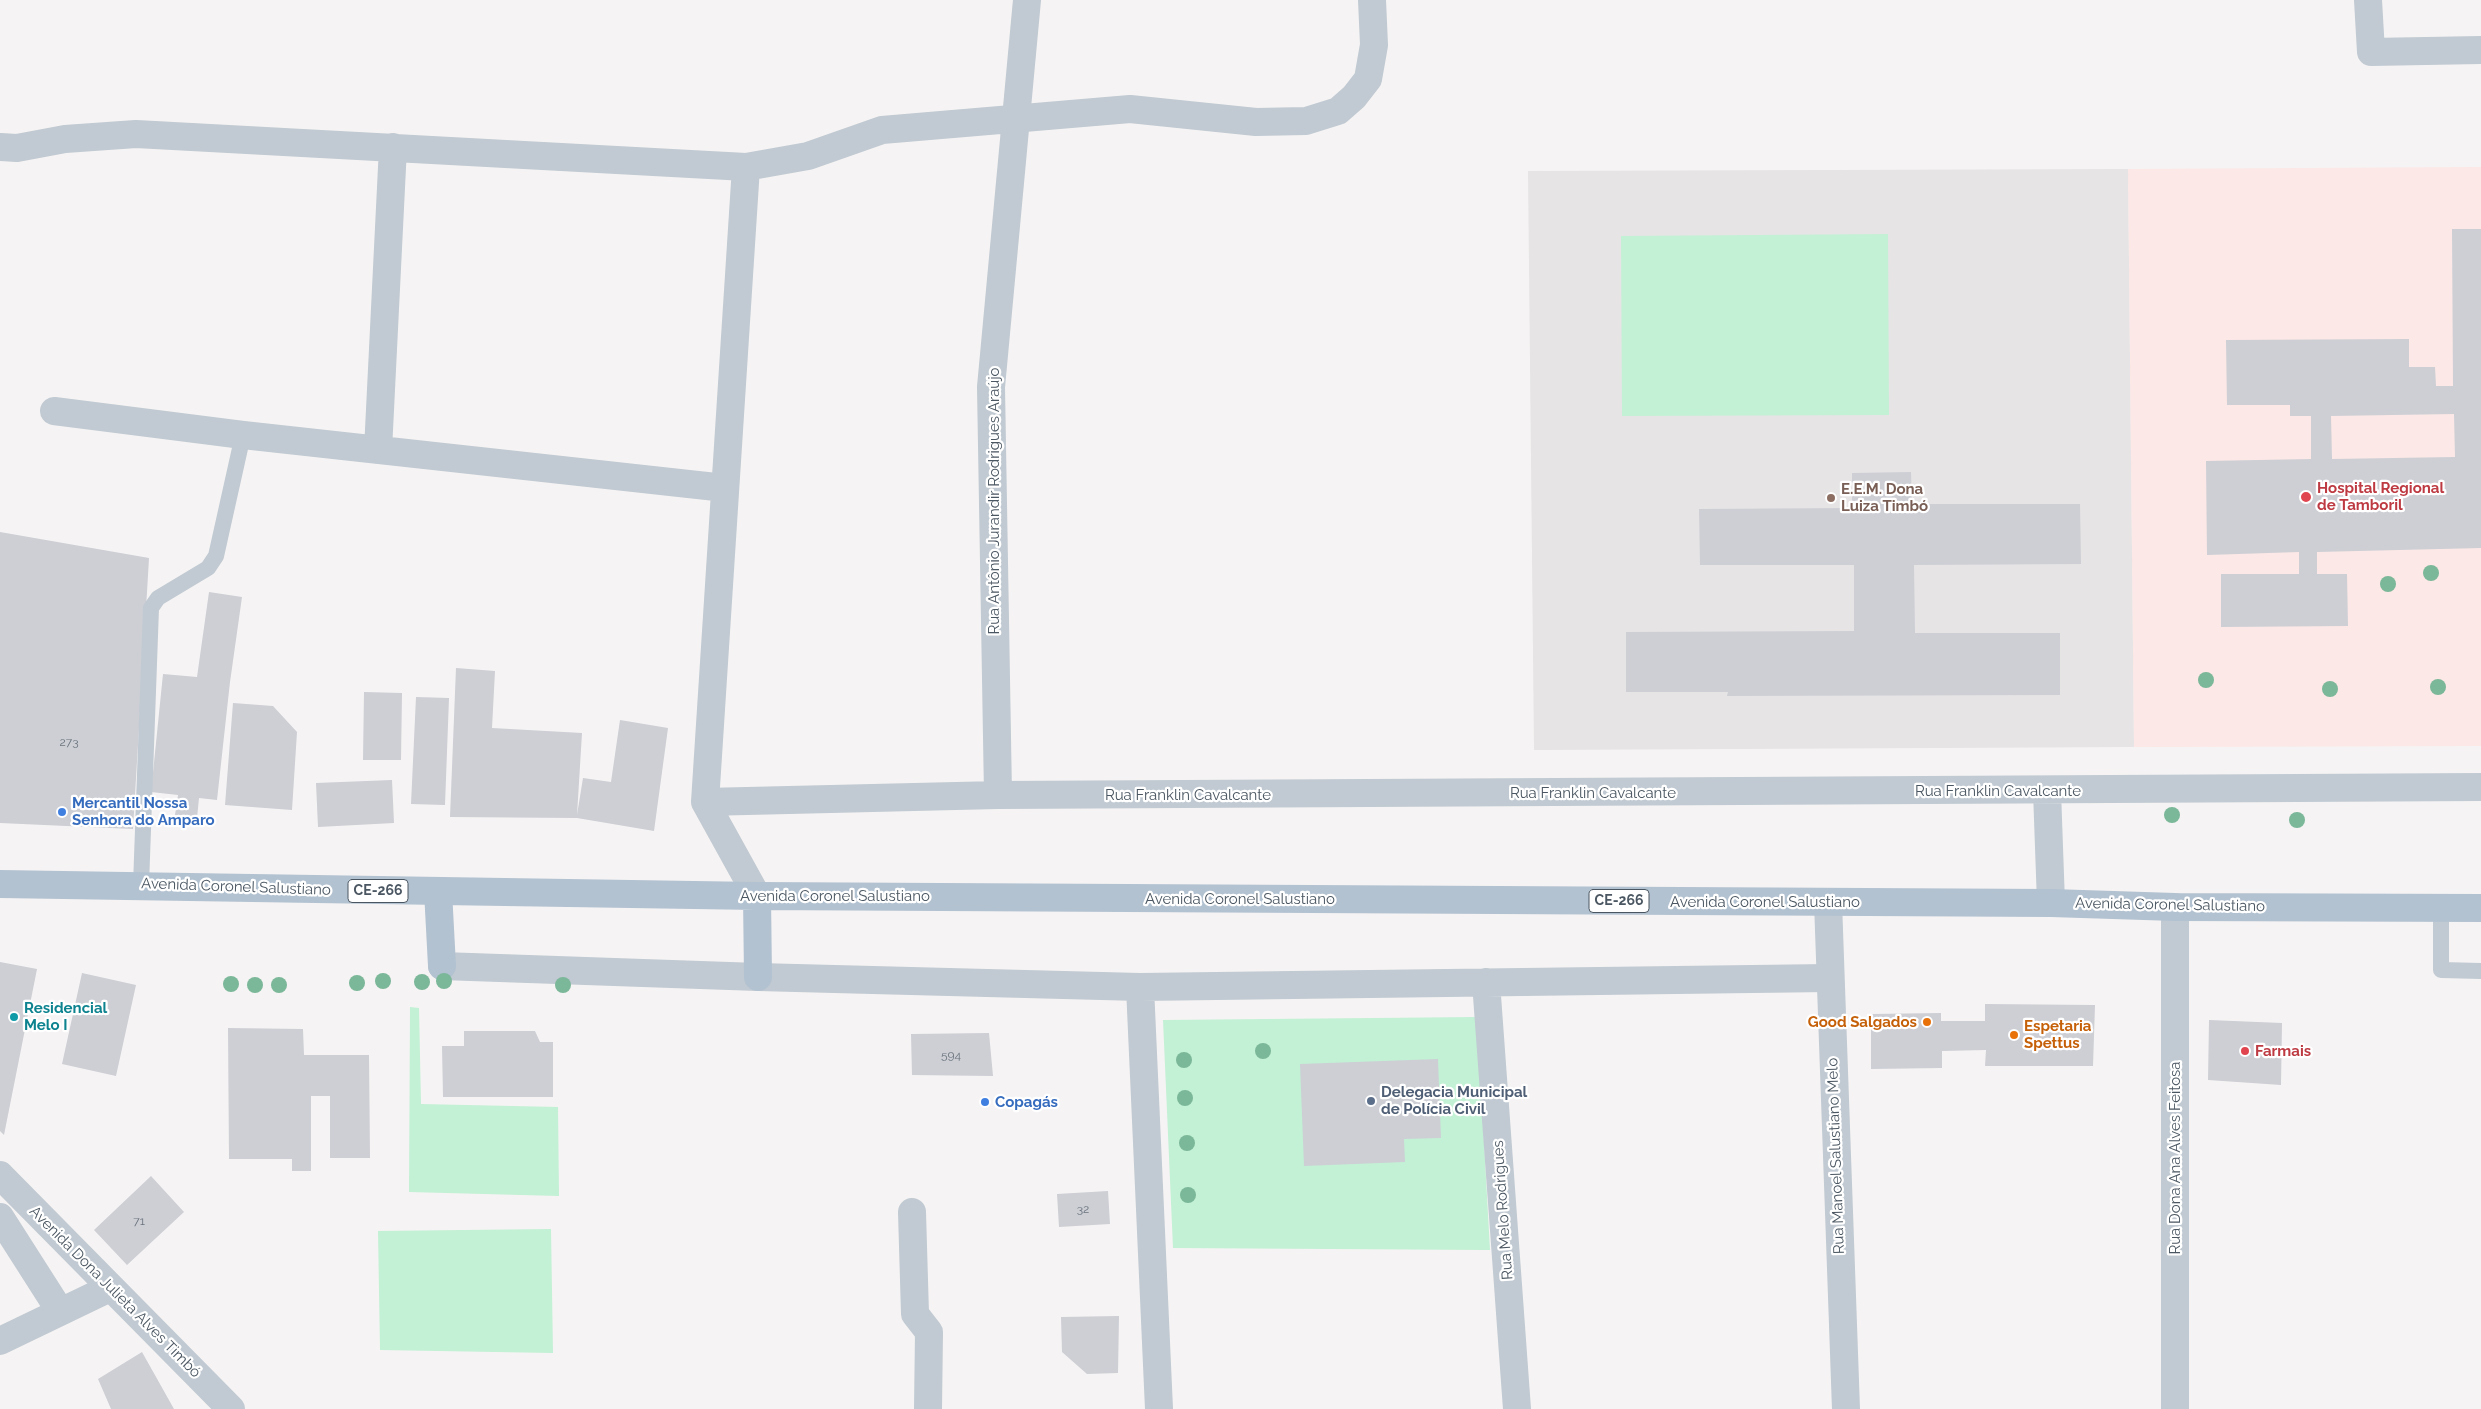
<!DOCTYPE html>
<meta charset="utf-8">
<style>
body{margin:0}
canvas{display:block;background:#f5f3f3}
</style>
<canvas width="2481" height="1409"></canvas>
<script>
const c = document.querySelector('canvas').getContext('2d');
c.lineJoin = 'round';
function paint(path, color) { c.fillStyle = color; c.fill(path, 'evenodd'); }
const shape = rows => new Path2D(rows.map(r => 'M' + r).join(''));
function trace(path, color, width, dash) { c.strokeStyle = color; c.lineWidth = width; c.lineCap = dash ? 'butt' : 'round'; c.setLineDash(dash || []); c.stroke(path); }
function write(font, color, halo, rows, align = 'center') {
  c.font = font + ' Raleway,sans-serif'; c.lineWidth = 4.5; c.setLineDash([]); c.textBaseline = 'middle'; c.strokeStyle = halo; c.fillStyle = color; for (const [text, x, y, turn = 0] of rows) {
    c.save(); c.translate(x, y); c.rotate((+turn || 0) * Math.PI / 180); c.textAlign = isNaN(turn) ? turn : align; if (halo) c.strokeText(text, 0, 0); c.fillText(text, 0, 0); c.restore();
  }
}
paint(shape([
 [2128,169,2134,747,1534,750,1528,171]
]), '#e6e4e5');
paint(shape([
 [2481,167,2481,746,2134,747,2128,169]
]), '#fce8e6');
paint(shape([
 [1888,234,1889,415,1622,416,1621,236],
 [410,1007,419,1008,421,1104,558,1107,559,1196,409,1192],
 [1477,1017,1490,1250,1173,1248,1163,1020],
 [551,1229,553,1353,380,1350,378,1231]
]), '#c3f1d5');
paint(shape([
 [2452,229,2481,229,2481,548,2317,552,2317,574,2347,574,2348,626,2221,627,2221,574,2299,574,2299,552,2207,555,2206,461,2311,459,2311,416,2290,416,2290,405,2227,405,2226,340,2409,339,2409,367,2435,367,2436,386,2453,386],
 [2454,414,2455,457,2332,459,2331,416],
 [1911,472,1912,504,2080,504,2081,564,1914,565,1915,633,2060,633,2060,695,1727,696,1728,692,1626,692,1626,632,1854,631,1854,565,1700,565,1699,509,1852,508,1852,473],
 [0,532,149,558,133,829,0,823],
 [209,592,242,597,230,682,217,800,199,798,197,818,175,815,178,795,151,792,163,674,197,677],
 [456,668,495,671,492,728,582,733,577,815,583,778,611,782,620,720,668,728,654,831,577,818,450,817],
 [364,692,402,693,401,760,363,760],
 [416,697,449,698,445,805,411,804],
 [233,703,273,706,297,732,292,810,225,805],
 [392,780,394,823,318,827,316,783],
 [0,962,37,969,4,1135,0,1131],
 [82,973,136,985,116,1076,62,1064],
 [1985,1004,2095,1005,2093,1066,1985,1066,1986,1050,1942,1051,1942,1068,1871,1069,1871,1014,1941,1013,1941,1021,1985,1021],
 [2209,1020,2282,1023,2281,1085,2208,1080],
 [228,1028,303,1029,304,1055,369,1055,370,1158,330,1158,330,1096,311,1096,311,1171,292,1171,292,1159,229,1159],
 [464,1031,535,1031,540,1042,553,1042,553,1097,443,1097,442,1046,464,1046],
 [989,1033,993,1076,912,1075,911,1034],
 [1438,1059,1441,1138,1404,1139,1405,1162,1304,1166,1300,1064],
 [151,1176,184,1212,127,1265,94,1230],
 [1108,1191,1110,1224,1059,1227,1057,1194],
 [1119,1316,1118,1373,1087,1374,1062,1352,1061,1317],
 [142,1352,174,1409,111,1409,98,1379]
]), '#cdcfd5');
trace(shape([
 [141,885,151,608,158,598,208,568,216,556,243,435],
 [2441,908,2441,970,2481,971]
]), '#c1cad2', 16);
trace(shape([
 [2368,0,2371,52,2481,50],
 [0,147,17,148,65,139,136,134,746,167,808,156,882,130,1130,109,1256,122,1306,121,1338,111,1354,97,1368,79,1374,45,1372,0],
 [746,167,705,802,757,896],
 [54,411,243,435,725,488],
 [378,450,393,147],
 [2047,791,2051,903],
 [998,795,991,387,1027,0],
 [705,802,998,795,2481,787],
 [442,966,758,977,1140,987,1829,978],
 [1486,982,1517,1409],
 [1140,987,1159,1409],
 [912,1212,915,1314,929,1332,928,1409],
 [0,1341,110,1288],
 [2175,1409,2175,907]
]), '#c1cad2', 28);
trace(shape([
 [1828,902,1846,1409],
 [0,1175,231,1409],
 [0,1217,60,1311]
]), '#c1cad2', 28);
trace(shape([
 [0,884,757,896,2051,903,2175,907,2481,908],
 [438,891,442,966],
 [757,896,758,977]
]), '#b3c2d1', 28);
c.fillStyle = '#7bb799';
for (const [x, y] of [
 [2431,573],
 [2388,584],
 [2206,680],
 [2438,687],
 [2330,689],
 [2172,815],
 [2297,820],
 [383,981],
 [444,981],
 [422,982],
 [357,983],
 [231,984],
 [255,985],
 [279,985],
 [563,985],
 [1263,1051],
 [1184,1060],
 [1185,1098],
 [1187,1143],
 [1188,1195]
]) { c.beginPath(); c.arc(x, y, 8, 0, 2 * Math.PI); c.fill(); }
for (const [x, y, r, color] of [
 [2306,497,6,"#e0444e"],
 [1831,498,5,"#8d6e63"],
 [62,812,5,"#3f7fe0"],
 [14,1017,5,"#0f9aa8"],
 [1927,1022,5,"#e8710a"],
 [2014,1035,5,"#e8710a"],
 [2245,1051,5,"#e0444e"],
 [1371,1101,5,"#5c6f8a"],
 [985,1102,5,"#3f7fe0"]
]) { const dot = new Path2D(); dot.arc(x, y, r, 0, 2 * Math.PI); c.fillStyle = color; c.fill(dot); trace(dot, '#fff', 2); }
write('12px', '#6b747e', null, [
 ["273",69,742],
 ["594",951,1055],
 ["32",1083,1209],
 ["71",139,1221]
]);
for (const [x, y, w] of [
 [378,891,60],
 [1619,901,60]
]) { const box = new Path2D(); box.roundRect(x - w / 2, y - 11.5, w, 23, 4); c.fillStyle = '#fff'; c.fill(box); trace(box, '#4a5661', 1); }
write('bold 14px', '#4a5661', null, [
 ["CE-266",378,891],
 ["CE-266",1619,901]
]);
write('bold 15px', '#be3a42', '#fff', [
 ["Hospital Regional",2317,488],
 ["de Tamboril",2317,505],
 ["Farmais",2255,1051]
], 'left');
write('bold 15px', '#785e54', '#fff', [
 ["E.E.M. Dona",1841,489],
 ["Luiza Timbó",1841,506]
], 'left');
write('15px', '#4a5661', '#fff', [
 ["Rua Antônio Jurandir Rodrigues Araújo",994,501,-90],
 ["Rua Franklin Cavalcante",1998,791],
 ["Rua Franklin Cavalcante",1593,793],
 ["Rua Franklin Cavalcante",1188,795],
 ["Avenida Coronel Salustiano",236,887,2],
 ["Avenida Coronel Salustiano",835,896],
 ["Avenida Coronel Salustiano",1240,899],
 ["Avenida Coronel Salustiano",1765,902],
 ["Avenida Coronel Salustiano",2170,905,1],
 ["Rua Manoel Salustiano Melo",1836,1156,-92],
 ["Rua Dona Ana Alves Feitosa",2175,1158,-90],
 ["Rua Melo Rodrigues",1503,1210,-94],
 ["Avenida Dona Julieta Alves Timbó",115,1292,45]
]);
write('bold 15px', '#366cbe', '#fff', [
 ["Mercantil Nossa",72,803],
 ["Senhora do Amparo",72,820],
 ["Copagás",995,1102]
], 'left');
write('bold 15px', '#0d838f', '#fff', [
 ["Residencial",24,1008],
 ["Melo I",24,1025]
], 'left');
write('bold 15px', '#c56008', '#fff', [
 ["Good Salgados",1917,1022],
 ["Espetaria",2024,1026,"left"],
 ["Spettus",2024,1043,"left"]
], 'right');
write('bold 15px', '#4e5e75', '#fff', [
 ["Delegacia Municipal",1381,1092],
 ["de Polícia Civil",1381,1109]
], 'left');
</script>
